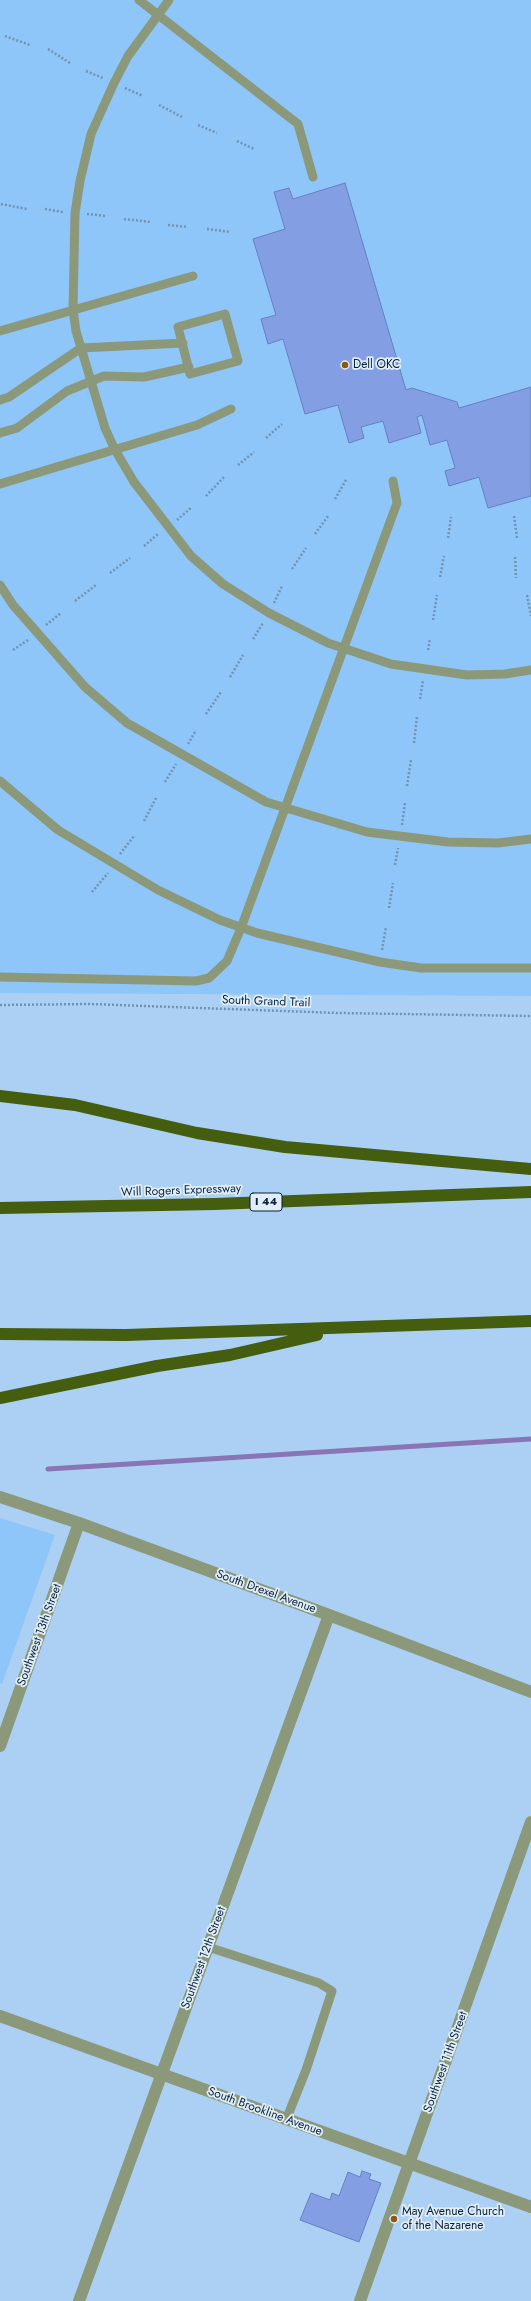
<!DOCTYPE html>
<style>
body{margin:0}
canvas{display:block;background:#abd0f3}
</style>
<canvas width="531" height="2301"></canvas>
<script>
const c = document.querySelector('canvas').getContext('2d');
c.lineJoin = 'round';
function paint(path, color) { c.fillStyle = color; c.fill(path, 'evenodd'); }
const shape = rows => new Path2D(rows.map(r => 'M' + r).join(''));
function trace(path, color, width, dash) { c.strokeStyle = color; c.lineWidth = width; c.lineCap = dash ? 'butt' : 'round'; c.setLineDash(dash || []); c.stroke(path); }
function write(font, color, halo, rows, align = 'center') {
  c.font = font + ' Jost,sans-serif'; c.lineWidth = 3.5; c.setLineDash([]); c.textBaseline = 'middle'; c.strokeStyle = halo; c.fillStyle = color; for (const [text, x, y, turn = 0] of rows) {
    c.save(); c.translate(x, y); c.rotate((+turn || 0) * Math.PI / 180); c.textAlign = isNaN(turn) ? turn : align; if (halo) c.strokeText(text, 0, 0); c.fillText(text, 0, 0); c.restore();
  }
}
paint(shape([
 [0,0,531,0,531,996,0,993],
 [0,1518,55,1535,2,1684,0,1683]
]), '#8fc6f9');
trace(shape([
 [48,1469,531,1439]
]), '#8975b3', 5);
const building = shape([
 [345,183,406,390,412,388,457,402,459,408,531,387,531,496,488,508,479,477,449,486,445,471,455,468,447,440,430,445,422,415,417,417,421,433,389,443,383,421,361,427,364,438,349,443,338,405,305,414,283,339,268,344,261,319,276,315,253,239,285,229,274,192,289,188,293,199,345,183],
 [362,2171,371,2174,369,2179,381,2183,359,2242,300,2220,311,2193,330,2200,332,2193,339,2196,348,2172,360,2177,362,2171]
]);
paint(building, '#839ee3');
trace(building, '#6680c2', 1);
trace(shape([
 [5,36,30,45],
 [48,49,70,63],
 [86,71,103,78],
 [125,88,143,96],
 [159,105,182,117],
 [198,125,217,133],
 [237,141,254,149],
 [1,204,27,209],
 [45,209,63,212],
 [87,214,106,216],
 [124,219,151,222],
 [168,225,188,227],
 [207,229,230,232],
 [266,438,282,424],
 [238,465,254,452],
 [206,496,224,477],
 [335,499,346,480],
 [514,516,517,538],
 [177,520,192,507],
 [315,534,328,516],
 [448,538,451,517],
 [144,546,158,534],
 [515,557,516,578],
 [292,569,306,548],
 [110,573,130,558],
 [440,577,444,556],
 [527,595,531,616],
 [75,601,96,585],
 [274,603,282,586],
 [433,620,437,595],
 [46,625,61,613],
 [253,639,263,623],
 [13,650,28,640],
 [428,650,430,639],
 [230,677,243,655],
 [420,699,423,680],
 [206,714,221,692],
 [414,743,417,717],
 [188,744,196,730],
 [165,782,176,764],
 [407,786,411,760],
 [144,821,156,798],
 [402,825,405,803],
 [120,854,134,836],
 [395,865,398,848],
 [92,892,108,873],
 [389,908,393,883],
 [382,950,386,927],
 [0,1005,90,1004,338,1013,531,1016]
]), '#7192b1', 2.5, [2, 2]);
trace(shape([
 [139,0,298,124,313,177],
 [169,0,128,56,114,83,91,134,80,181,75,213,73,310,76,331,105,428,115,450,134,482,191,556,223,584,269,613,328,643,391,664,467,675,505,674,531,670],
 [225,314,238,361,190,374,178,327,225,314],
 [0,331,193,276],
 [0,400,9,397,81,348,183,343],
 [0,433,17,428,67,391,104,376,144,377,189,367],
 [0,484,197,425,231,409],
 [0,585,13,605,85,687,127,723,266,802,367,832,448,842,498,843,531,839],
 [0,781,58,830,158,890,220,920,257,933,380,962,421,968,531,968],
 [0,977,196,981,209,978,227,961,241,928,397,503,393,481],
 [208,1947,319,1983,332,1991,306,2070,286,2120]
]), '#8b997a', 9);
trace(shape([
 [0,1497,79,1523,329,1615,531,1692],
 [0,1746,79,1523],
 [0,2016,531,2207],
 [79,2301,329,1615],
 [360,2301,531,1822]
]), '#8b997a', 12);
trace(shape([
 [0,1096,75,1105,197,1133,285,1147,531,1169],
 [0,1208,215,1204,531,1192],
 [0,1334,126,1335,531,1321],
 [0,1398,157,1366,230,1355,317,1335]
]), '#445d0f', 12);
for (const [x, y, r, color] of [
 [345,365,4,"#8e570b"],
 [394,2219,4,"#8e570b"]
]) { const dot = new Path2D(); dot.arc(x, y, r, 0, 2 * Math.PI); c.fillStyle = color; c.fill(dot); trace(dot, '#e1eefa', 1.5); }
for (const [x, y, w] of [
 [266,1202,32]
]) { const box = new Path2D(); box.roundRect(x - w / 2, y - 9, w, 18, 3); c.fillStyle = '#e1eefa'; c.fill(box); trace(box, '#062036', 1); }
write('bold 11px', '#062036', null, [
 ["I 44",266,1202]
]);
write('12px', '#062036', '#e1eefa', [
 ["Dell OKC",353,365],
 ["May Avenue Church",402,2212],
 ["of the Nazarene",402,2226]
], 'left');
write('12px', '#062036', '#e1eefa', [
 ["South Grand Trail",266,1002,2],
 ["Will Rogers Expressway",181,1191,-2],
 ["South Drexel Avenue",266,1592,20],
 ["Southwest 13th Street",40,1635,-70],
 ["Southwest 12th Street",204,1958,-70],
 ["Southwest 11th Street",446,2062,-70],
 ["South Brookline Avenue",265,2112,20]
]);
</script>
